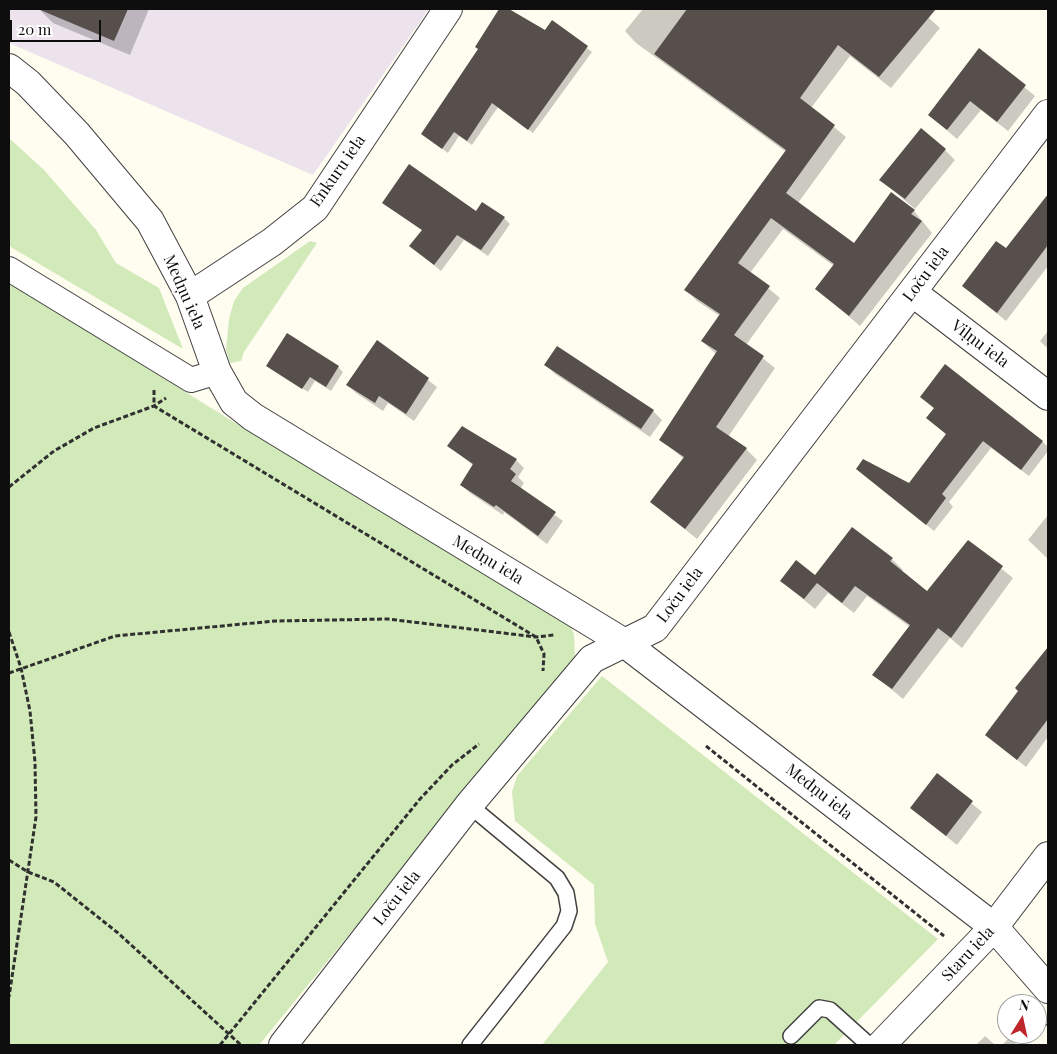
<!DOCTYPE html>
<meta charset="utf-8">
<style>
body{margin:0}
#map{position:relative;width:1057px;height:1054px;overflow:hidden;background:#fffcf0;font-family:"Playfair Display",serif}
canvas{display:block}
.frame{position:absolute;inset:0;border:10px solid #0e0e0e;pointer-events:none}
.north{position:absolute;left:997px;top:994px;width:50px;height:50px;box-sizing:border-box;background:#fff;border:1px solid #9f9f9f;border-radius:50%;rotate:10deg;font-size:14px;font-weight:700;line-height:20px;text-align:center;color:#0e0e0e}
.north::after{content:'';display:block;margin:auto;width:18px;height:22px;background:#bf262b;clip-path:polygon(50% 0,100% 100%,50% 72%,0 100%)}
.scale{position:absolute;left:10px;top:20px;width:91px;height:22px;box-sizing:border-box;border:2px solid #0e0e0e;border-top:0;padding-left:6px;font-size:15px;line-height:18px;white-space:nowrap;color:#0e0e0e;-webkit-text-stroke:4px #fff;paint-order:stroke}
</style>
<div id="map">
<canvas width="1057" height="1054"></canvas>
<div class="frame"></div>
<div class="north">N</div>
<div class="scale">20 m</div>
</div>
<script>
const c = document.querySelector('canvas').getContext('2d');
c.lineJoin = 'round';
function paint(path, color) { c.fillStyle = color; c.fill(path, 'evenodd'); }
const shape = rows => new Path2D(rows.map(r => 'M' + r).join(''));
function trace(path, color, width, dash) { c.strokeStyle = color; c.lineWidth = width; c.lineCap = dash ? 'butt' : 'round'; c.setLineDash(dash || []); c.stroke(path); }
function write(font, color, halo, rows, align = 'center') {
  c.font = font + ' "Playfair Display",serif'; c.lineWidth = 5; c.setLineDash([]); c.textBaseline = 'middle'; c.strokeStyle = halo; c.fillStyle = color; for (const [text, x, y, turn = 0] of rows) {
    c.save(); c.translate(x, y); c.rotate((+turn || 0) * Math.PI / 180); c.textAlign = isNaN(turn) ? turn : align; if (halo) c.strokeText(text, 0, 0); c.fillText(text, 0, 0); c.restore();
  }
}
paint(shape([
 [9,9,429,9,313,175,9,43]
]), '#ece3ed');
paint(shape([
 [9,138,44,170,96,230,116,263,159,288,183,349,9,246],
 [310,241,317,243,244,352,241,361,230,363,226,350,229,319,234,301,243,288],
 [9,282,232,421,570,625,574,634,575,658,259,1045,9,1045],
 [602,676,938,939,834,1045,542,1045,608,962,595,924,594,885,515,821,512,792,517,776]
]), '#d2e9b9');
paint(shape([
 [39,9,149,9,130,55,53,23],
 [500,9,507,9,545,31,552,22,592,52,533,133,498,107,472,145,459,136,448,153,423,134,480,50,477,47],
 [643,9,877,9,889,18,897,9,919,9,940,28,891,88,850,56,811,108,846,137,798,203,854,245,914,211,932,233,860,326,817,289,834,266,783,229,750,273,780,298,746,345,775,368,728,437,746,449,757,460,697,539,651,502,684,459,661,440,716,354,702,341,720,316,697,301,686,290,786,152,636,43,625,31],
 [979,50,1035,96,1008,131,981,110,957,139,929,115],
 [945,150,955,160,915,209,881,180],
 [1048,196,1048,266,1006,321,963,286,1007,250],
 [384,203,476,213,504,218,510,224,488,256,464,240,441,271,411,246,423,231],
 [1048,331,1048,349,1040,341],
 [378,342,437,387,414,421,388,403,383,411,356,393,348,385],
 [557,347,653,411,662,420,650,437,555,374,546,365],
 [268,366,338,367,343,372,331,391,315,381,308,392],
 [922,397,1043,442,1048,447,1048,451,1029,476,991,448,949,502,953,507,934,531,866,476,909,484,947,435,928,418,935,409],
 [449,446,516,460,524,468,518,477,524,483,520,489,563,521,547,544,504,512,503,515,470,493,461,485,474,466],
 [1048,515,1048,559,1028,540],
 [968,542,1013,578,962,648,950,638,903,699,874,675,910,627,867,596,854,613,828,593,815,609,781,581,815,577,892,559,903,570,901,572,928,593],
 [1048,649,1048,737,1026,767,986,735,1020,691,1017,688],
 [937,775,982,812,957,845,911,808],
 [985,1036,995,1045,976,1045],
 [1009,1038,1017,1045,1002,1045]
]), '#0003');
paint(shape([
 [38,9,128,9,114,41],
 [499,9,509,9,545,30,552,20,588,46,528,130,492,103,467,141,454,132,442,149,421,134,478,49,475,47],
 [687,9,936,9,879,77,838,45,800,98,835,125,786,193,854,243,891,192,915,210,911,214,922,221,849,316,815,289,834,264,771,218,738,263,770,286,734,335,764,356,716,427,747,448,685,529,650,502,684,457,659,440,717,351,701,341,720,314,684,290,786,150,654,54],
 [979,48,1026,85,997,122,970,101,947,130,928,115],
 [921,128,946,149,905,199,879,180],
 [409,164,476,211,482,202,505,217,481,250,457,235,434,265,409,246,422,230,382,203],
 [1048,194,1048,245,997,313,962,286,996,241,1006,248],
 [287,333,339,366,326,387,310,377,302,389,266,366],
 [377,340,429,378,406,414,379,396,375,403,346,385],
 [557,346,654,410,641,429,544,365],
 [945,364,1043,441,1021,470,983,441,942,494,946,498,926,525,856,469,863,459,909,483,946,434,926,418,934,408,920,397],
 [462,426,517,459,510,469,516,474,511,481,556,512,538,536,496,505,494,507,460,485,473,464,447,446],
 [852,527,893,558,890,561,927,591,968,540,1003,566,951,638,938,628,892,689,872,675,910,625,855,586,842,603,817,583,804,599,780,581,796,560,815,575],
 [1048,647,1048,719,1017,760,985,735,1018,691,1015,688],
 [937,773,973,801,946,836,910,808]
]), '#574f4b');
const service = shape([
 [469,805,557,878,566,893,569,911,564,926,470,1045],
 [791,1036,819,1008,830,1010,869,1045]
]);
const pedestrian = shape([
 [9,269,191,380,217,372]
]);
const minor = shape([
 [9,68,28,83,77,134,150,221,190,296,217,372,234,402,253,417,623,642,994,927,1048,989],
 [912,292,1048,396],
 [190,296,272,242,315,208,448,9],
 [283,1045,469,805,592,659,655,628,1048,114],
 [881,1045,994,927,1048,856]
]);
trace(service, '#414141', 18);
trace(pedestrian, '#414141', 26);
trace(minor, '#414141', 30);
trace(shape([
 [154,390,154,406,536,637,544,654,543,671],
 [9,487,54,451,94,428,154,406,166,398],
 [9,632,21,668,30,711,35,762,36,817,9,997],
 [9,673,115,636,275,621,388,619,536,637,554,635],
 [706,746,944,936],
 [9,860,28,872,54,882,118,933,241,1045],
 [1042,1018,1048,1025],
 [220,1045,420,799,452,765,479,744]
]), '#303030', 3, [5, 2.5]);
trace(service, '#fff', 15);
trace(pedestrian, '#fff', 24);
trace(minor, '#fff', 28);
write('16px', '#0e0e0e', '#fff', [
 ["Enkuru iela",338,171,-55],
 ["Loču iela",926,274,-53],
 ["Medņu iela",184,292,66],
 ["Viļņu iela",980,344,37],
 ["Medņu iela",488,560,31],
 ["Loču iela",680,595,-53],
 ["Medņu iela",819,792,38],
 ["Loču iela",397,898,-52],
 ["Staru iela",968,954,-47]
]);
</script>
